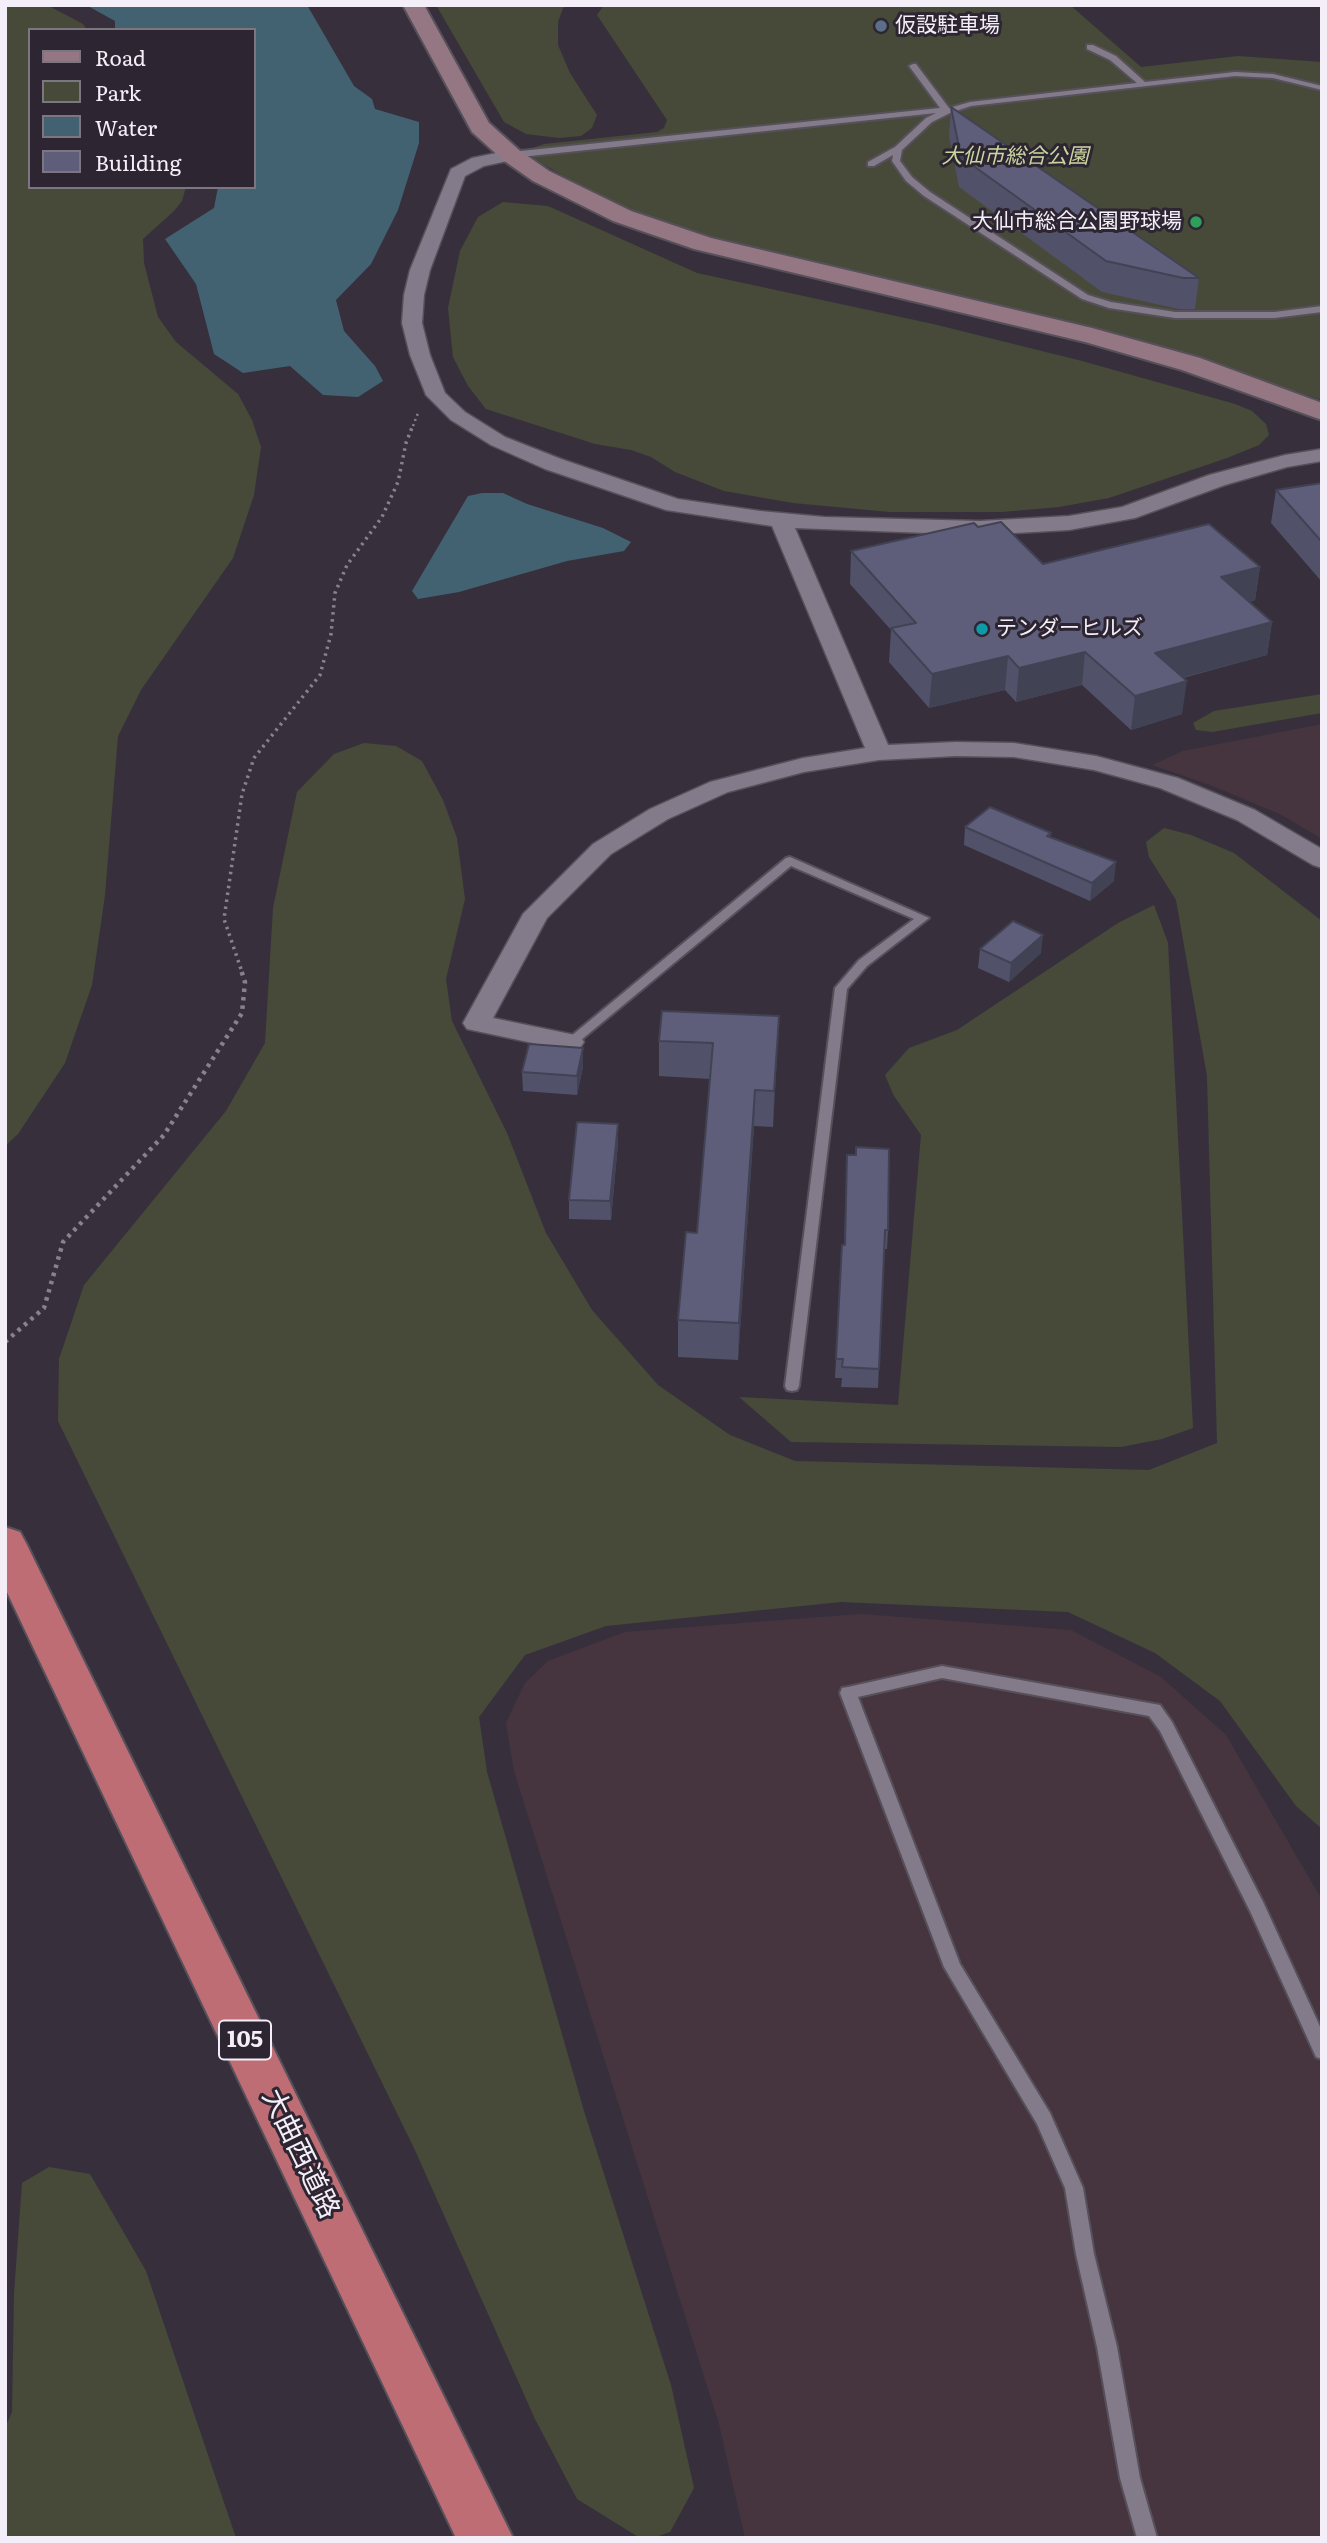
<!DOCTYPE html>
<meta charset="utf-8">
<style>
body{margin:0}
#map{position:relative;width:1327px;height:2543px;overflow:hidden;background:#37303c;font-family:Literata,serif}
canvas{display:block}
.frame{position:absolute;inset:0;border:7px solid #f3eef7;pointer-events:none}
.legend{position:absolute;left:28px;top:28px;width:228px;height:161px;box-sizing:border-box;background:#2d2632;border:2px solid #7c7681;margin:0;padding:9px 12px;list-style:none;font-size:21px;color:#f3eef7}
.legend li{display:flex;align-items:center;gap:14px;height:35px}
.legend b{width:35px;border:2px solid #7c7681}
</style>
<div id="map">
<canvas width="1327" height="2543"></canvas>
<div class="frame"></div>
<ul class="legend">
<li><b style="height:9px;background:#957783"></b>Road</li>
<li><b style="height:19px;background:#474a39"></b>Park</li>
<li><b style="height:19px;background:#436271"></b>Water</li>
<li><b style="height:19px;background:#5e5e7a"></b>Building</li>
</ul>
</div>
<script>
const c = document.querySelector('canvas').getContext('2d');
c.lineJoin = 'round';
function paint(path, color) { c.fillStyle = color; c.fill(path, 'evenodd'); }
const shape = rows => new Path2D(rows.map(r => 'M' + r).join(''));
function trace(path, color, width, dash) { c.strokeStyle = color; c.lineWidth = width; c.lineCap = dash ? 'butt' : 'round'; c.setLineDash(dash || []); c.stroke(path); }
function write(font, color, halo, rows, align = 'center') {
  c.font = font + ' Literata,"Noto Sans JP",serif'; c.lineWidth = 6; c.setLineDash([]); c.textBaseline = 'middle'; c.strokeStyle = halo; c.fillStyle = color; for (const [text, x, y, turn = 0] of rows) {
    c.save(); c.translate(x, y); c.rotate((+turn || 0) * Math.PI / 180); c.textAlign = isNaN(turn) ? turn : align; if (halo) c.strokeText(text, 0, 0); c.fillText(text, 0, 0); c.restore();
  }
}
paint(shape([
 [1322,724,1322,839,1282,815,1210,785,1152,765,1183,751],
 [861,1614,1071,1630,1161,1677,1226,1735,1322,1900,1322,2538,745,2538,719,2424,514,1771,506,1723,525,1683,548,1661,625,1632]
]), '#46353f');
paint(shape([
 [5,5,47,5,83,24,87,30,30,30,30,187,186,187,182,201,174,211,143,239,144,263,158,317,176,342,238,394,252,420,261,447,254,495,233,558,141,690,118,736,105,895,92,985,65,1063,18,1134,5,1146],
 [436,5,569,5,563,8,558,22,558,45,570,73,597,115,592,128,581,136,559,138,526,134,504,122],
 [604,5,1070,5,1141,67,1238,56,1322,62,1322,400,1173,352,750,249,631,210,563,176,536,160,527,150,544,144,657,132,664,128,667,120,597,15],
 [503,202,548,206,697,273,933,324,1082,361,1235,404,1252,411,1266,424,1269,435,1259,445,1227,458,1109,498,1059,507,1002,512,890,512,793,503,724,491,675,472,651,457,631,450,595,444,486,409,468,386,453,357,448,308,460,251,478,217],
 [1322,694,1322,713,1212,732,1196,730,1193,723,1214,711],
 [364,743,396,746,422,761,443,800,457,838,465,899,446,979,452,1021,507,1133,546,1233,592,1310,658,1385,730,1435,795,1461,1149,1470,1217,1443,1207,1076,1176,900,1149,857,1146,842,1164,828,1191,835,1234,853,1322,921,1322,1829,1296,1806,1220,1701,1155,1653,1068,1612,841,1602,606,1626,525,1655,479,1717,487,1772,584,2111,671,2385,694,2488,670,2532,653,2538,640,2538,577,2499,535,2419,414,2148,58,1421,59,1359,84,1285,226,1111,265,1043,273,908,297,792,334,754],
 [1154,905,1168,943,1193,1428,1162,1439,1121,1447,791,1442,739,1397,898,1405,921,1135,894,1096,885,1075,909,1048,957,1030,1118,923],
 [49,2167,90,2174,146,2271,236,2538,5,2538,5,2428,12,2412,14,2294,22,2183]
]), '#474a39');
paint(shape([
 [86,5,307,5,354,86,372,99,375,109,419,122,419,143,398,210,371,264,336,300,344,331,375,366,383,381,358,397,323,395,290,366,243,373,214,354,196,284,165,239,214,208,218,187,254,187,254,30,115,30,115,21],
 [482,493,503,493,527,504,603,528,631,542,624,551,567,561,459,592,418,599,412,591,468,496]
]), '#436271');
const lane = shape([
 [1087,45,1093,45,1116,56,1145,82,1235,72,1273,74,1322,86,1322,90,1273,78,1235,76,971,106,950,113,932,122,902,150,900,161,912,177,930,192,1088,295,1111,302,1175,312,1274,312,1322,306,1322,312,1274,318,1175,318,1109,308,1082,299,924,196,906,181,892,161,893,155,874,166,868,166,868,162,895,147,926,118,936,113,511,158,507,155,511,152,940,108,909,66,913,64,916,64,949,108,970,102,1137,83,1110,60,1087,49,1087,45],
 [790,857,929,918,867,966,847,989,799,1386,797,1390,792,1391,787,1390,785,1386,835,988,859,960,914,919,791,866,575,1045,565,1045,564,1042,786,858,790,857],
 [942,1666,1160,1705,1172,1722,1264,1904,1322,2031,1322,2059,1316,2057,1250,1911,1160,1731,1149,1716,942,1678,858,1697,960,1964,1050,2113,1083,2188,1094,2254,1117,2347,1140,2478,1157,2538,1137,2538,1120,2478,1097,2347,1076,2254,1065,2188,1037,2124,944,1967,840,1693,842,1688,848,1687,942,1666]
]);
const street = shape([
 [511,150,517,151,520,155,517,159,484,166,465,176,430,270,424,295,422,323,430,355,445,393,465,412,505,437,561,459,678,499,760,511,824,517,980,521,1069,516,1122,507,1209,475,1285,455,1322,449,1322,461,1287,467,1225,485,1135,518,1069,530,980,535,795,528,888,745,956,742,1014,743,1096,756,1178,778,1255,810,1322,849,1322,868,1313,865,1237,820,1160,788,1094,770,1014,757,956,756,879,760,804,772,728,792,668,819,611,854,547,918,493,1018,580,1036,584,1042,580,1048,570,1051,467,1029,463,1023,523,914,593,844,650,809,710,782,803,758,865,748,772,526,666,510,545,469,491,445,451,420,426,395,410,355,402,323,404,295,410,270,451,169,472,158,511,150]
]);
const secondary = shape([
 [403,5,424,5,489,123,519,150,549,171,631,211,711,238,1092,328,1200,358,1322,403,1322,420,1182,370,1085,342,694,249,613,221,533,181,503,160,472,132,403,5]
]);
const highway = shape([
 [5,1527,20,1532,26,1543,513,2538,456,2538,5,1588,5,1527]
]);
trace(lane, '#56505a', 4);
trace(street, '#56505a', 3);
trace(secondary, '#56505a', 4);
trace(highway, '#56505a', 4);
trace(shape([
 [413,426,418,413]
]), '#88828d', 2.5, [2, 3.5]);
trace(shape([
 [241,969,224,919,242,794,254,758,320,675,331,634,335,593,347,565,382,517,398,482,406,443,413,425]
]), '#88828d', 3.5, [2.5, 4.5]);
trace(shape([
 [5,1342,44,1308,63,1242,164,1135,242,1013,245,982,240,967]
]), '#88828d', 4.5, [3.5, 5]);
paint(lane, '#847b8a');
paint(street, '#847b8a');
paint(secondary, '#957783');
paint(highway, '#be6d74');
paint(shape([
 [951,107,1199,278,1195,309,1179,309,1102,292,959,187,949,136],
 [1322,483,1322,582,1271,523,1276,490],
 [978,527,1043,564,1260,567,1255,600,1249,602,1272,622,1267,655,1183,678,1182,714,1131,730,1082,685,1016,702,1005,690,929,708,889,662,891,630,850,584,851,551],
 [965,827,1051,833,1050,837,1114,881,1090,901,964,845],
 [980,949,1041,953,1009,982,978,968],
 [779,1016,773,1127,754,1126,738,1360,678,1357,678,1320,697,1233,710,1079,659,1076,659,1041],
 [583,1048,583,1067,577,1095,523,1091,522,1072],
 [618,1143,611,1220,569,1219,569,1200],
 [847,1155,888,1230,887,1249,884,1249,878,1388,841,1387,842,1378,835,1378,842,1245,844,1245]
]), '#515169');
paint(shape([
 [1260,567,1255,600,1216,610,1221,577],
 [1272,622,1267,655,1150,686,1155,653],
 [1085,652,1082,685,1016,702,1019,668],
 [1008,656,1005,690,929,708,932,674],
 [1187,681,1182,714,1131,730,1135,696],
 [1116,862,1114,881,1090,901,1092,883],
 [1043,935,1041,953,1009,982,1011,963],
 [779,1016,777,1052,773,1127,774,1091],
 [583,1048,583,1067,577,1095,577,1076],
 [755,1090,754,1126,738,1360,739,1323],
 [618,1124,618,1143,611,1220,610,1201]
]), '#424255');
const building = shape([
 [951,107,1199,278,1183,278,1106,261,961,157,951,107],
 [1322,483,1322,542,1276,490,1322,483],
 [1001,522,1043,564,1209,524,1260,567,1221,577,1272,622,1155,653,1187,681,1135,696,1085,652,1019,668,1008,656,932,674,891,628,916,623,851,551,974,523,978,527,1001,522],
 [990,807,1051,833,1047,836,1116,862,1092,883,965,827,990,807],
 [1013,921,1043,935,1011,963,980,949,1013,921],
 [662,1011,779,1016,774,1091,755,1090,739,1323,678,1320,686,1232,697,1233,713,1043,659,1041,662,1011],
 [529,1044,583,1048,577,1076,522,1072,529,1044],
 [577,1122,618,1124,610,1201,569,1200,577,1122],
 [856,1147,889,1149,888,1230,885,1230,879,1369,842,1367,843,1359,836,1359,842,1245,845,1245,847,1155,856,1155,856,1147]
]);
paint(building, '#5e5e7a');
trace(building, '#424255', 2);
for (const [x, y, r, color] of [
 [881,26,7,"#5c6f8a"],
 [1196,222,7,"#2e9e5b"],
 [982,629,7,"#0f9aa8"]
]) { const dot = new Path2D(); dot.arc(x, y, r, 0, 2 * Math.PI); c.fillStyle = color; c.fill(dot); trace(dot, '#2d2632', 2.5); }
write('21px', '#f3eef7', '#2d2632', [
 ["仮設駐車場",895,26],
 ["大仙市総合公園野球場",1182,222,"right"],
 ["テンダーヒルズ",996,629]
], 'left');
write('italic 21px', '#cbd69f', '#2d2632', [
 ["大仙市総合公園",1015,157]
]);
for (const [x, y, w] of [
 [245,2040,52]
]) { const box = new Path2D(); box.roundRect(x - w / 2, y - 19.5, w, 39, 5); c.fillStyle = '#2d2632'; c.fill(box); trace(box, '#f3eef7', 2); }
write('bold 23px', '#f3eef7', null, [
 ["105",245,2040]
]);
write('28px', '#f3eef7', '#2d2632', [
 ["大曲西道路",300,2154,64]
]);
</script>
